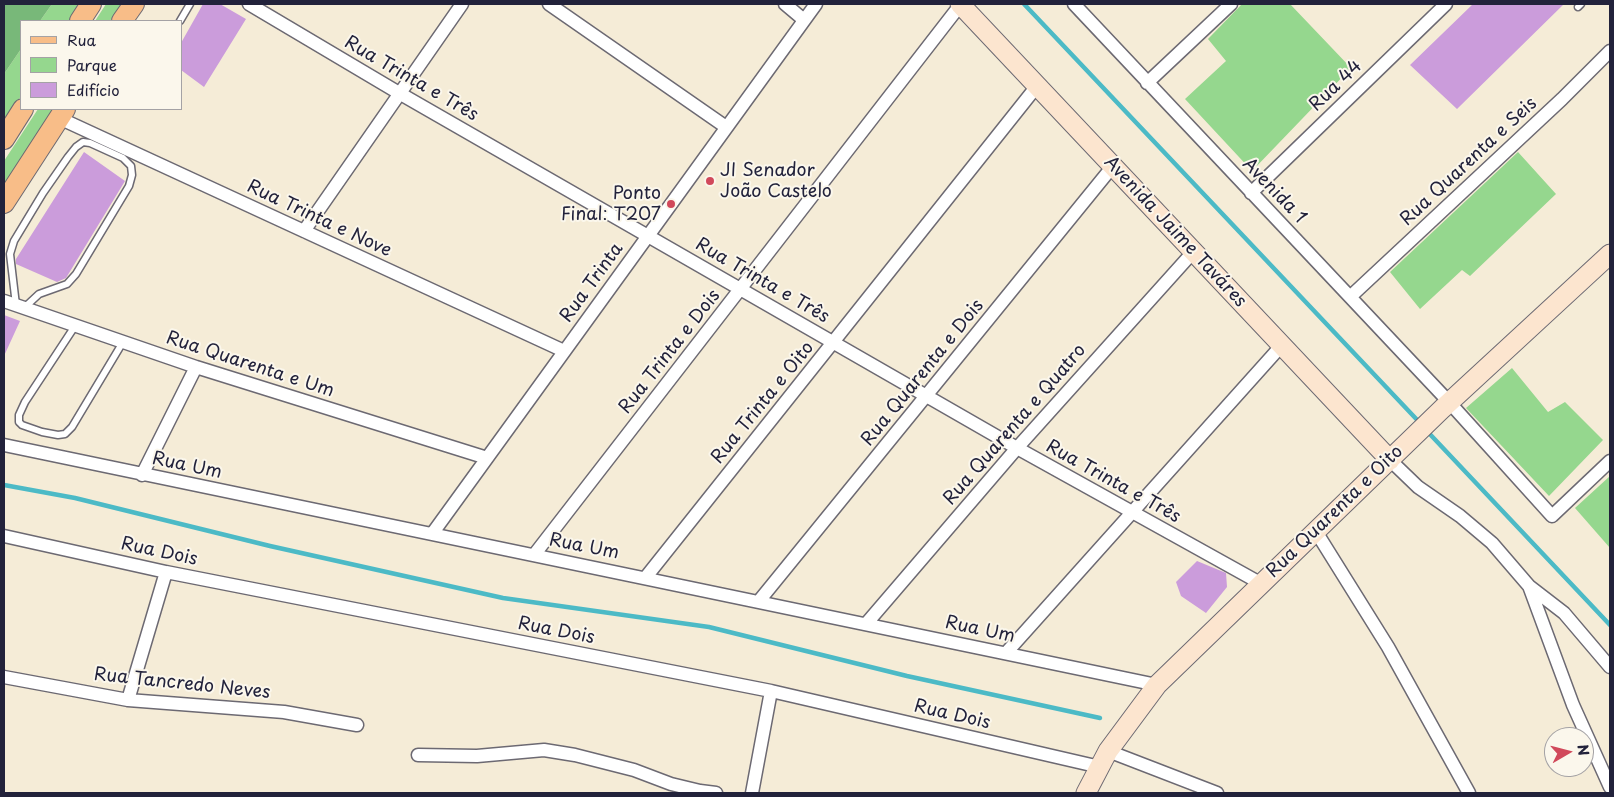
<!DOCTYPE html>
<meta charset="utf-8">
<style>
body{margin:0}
#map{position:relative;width:1614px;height:797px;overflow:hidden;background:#f5ecd7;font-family:"Playpen Sans",sans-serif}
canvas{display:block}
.frame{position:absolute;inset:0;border:5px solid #22223b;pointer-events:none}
.legend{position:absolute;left:20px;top:20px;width:162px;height:90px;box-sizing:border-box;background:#fbf7ec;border:1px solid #a4a2a5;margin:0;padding:6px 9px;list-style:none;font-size:15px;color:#22223b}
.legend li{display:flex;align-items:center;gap:10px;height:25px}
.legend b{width:25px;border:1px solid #a4a2a5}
.north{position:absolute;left:1544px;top:727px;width:50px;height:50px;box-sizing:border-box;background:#fbf7ec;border:1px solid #a4a2a5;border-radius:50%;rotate:82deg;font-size:14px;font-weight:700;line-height:20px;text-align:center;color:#22223b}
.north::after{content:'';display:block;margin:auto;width:18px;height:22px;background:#d1495b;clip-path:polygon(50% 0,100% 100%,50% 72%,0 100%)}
</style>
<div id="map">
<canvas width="1614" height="797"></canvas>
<div class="frame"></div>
<ul class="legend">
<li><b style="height:6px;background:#f8bd88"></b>Rua</li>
<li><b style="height:14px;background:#95d78e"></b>Parque</li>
<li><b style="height:14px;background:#cb9cdb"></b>Edifício</li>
</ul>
<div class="north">N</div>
</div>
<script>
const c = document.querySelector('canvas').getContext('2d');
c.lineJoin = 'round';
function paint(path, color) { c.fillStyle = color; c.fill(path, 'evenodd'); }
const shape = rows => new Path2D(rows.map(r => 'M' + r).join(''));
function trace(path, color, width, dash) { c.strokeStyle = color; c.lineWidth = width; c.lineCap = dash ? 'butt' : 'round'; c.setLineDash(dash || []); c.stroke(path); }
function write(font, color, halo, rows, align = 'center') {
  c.font = font + ' "Playpen Sans",sans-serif'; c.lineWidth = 4; c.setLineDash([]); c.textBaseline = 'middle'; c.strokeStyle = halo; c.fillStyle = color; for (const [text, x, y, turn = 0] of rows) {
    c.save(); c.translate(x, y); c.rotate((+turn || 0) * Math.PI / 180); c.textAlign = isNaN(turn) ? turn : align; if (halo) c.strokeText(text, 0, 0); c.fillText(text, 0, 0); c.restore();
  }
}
paint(shape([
 [52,4,80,4,69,21,40,21],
 [106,4,122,4,110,21,95,21],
 [1242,4,1290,4,1351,68,1252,171,1185,99,1226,61,1208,39],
 [21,49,21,96,4,123,4,74],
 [38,109,53,109,4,185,4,161],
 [1518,152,1556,194,1470,276,1462,270,1420,309,1390,272],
 [1512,368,1548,412,1565,402,1603,440,1549,496,1466,408],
 [1610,476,1610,548,1575,508]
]), '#95d78e');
paint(shape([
 [4,4,52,4,40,21,21,21,21,49,4,74]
]), '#78b879');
trace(shape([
 [1024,4,1421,424],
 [1426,430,1610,625],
 [4,485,75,498,270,546,503,598,709,627,907,676,1100,718]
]), '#4cbac6', 4.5);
paint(shape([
 [203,4,220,4,246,19,204,87,181,70,181,43],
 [1473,4,1564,4,1457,109,1410,65],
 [84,152,125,181,66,278,57,282,16,264,16,259],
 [4,315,20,321,4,356],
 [1197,561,1226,573,1227,587,1206,613,1181,596,1176,582]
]), '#cb9cdb');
const lane = shape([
 [1578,7,1581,4],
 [180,21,190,4],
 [16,305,10,254,14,241,43,193,68,157,76,147,83,142,90,143,123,158,131,166,132,175,129,186,76,274,67,284,39,294,24,308],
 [75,326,25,402,19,415,19,422,22,425,42,432,58,435,65,434,72,427,123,342]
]);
const street = shape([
 [249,4,399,93,1017,448,1260,583],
 [549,4,726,127],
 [785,4,804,20],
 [1074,4,1449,402,1552,516,1610,461],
 [1147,83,1231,4],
 [59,118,564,351],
 [1251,193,1446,4],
 [304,231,462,4],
 [1350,297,1562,99,1610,51],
 [4,301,196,367,487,458],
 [4,445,1157,685],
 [1390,460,1418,487,1460,516,1492,543,1529,586,1573,705,1610,787],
 [142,475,196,367],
 [1315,530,1388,647,1469,793],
 [432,534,816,4],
 [4,536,166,572,771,691,1100,767],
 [534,555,961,4],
 [646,577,1037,86],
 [1529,586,1564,613,1610,667],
 [759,601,1113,166],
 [866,624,1017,448,1194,251],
 [1006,653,1282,345],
 [4,677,128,700,284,712,357,725],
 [128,700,166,572],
 [1108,751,1217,793],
 [418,755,477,756,544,750,575,755,634,770,671,784,700,791,716,793],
 [752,793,771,691]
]);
const secondary = shape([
 [960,4,1390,460],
 [1086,793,1108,751,1157,685,1442,409,1610,254]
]);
const primary = shape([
 [80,21,91,4],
 [122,21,134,4],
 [4,139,23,109],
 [4,203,65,109]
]);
trace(lane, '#6c6972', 9);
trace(street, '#6c6972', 15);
trace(secondary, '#6c6972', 21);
trace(primary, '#6c6972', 22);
trace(lane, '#fff', 6);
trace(street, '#fff', 12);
trace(secondary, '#fce5cf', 19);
trace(primary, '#f8bd88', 20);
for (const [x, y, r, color] of [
 [710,181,5,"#d1495b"],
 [671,204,5,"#d1495b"]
]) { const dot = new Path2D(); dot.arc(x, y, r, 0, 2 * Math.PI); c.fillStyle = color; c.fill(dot); trace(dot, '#fbf7ec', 2); }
write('18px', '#22223b', '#fbf7ec', [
 ["Rua Trinta e Três",411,79,30],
 ["Rua 44",1336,86,-44],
 ["Rua Quarenta e Seis",1469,162,-43],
 ["Avenida 1",1274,191,46],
 ["Rua Trinta e Nove",319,219,25],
 ["Avenida Jaime Taváres",1175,232,47],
 ["Rua Trinta e Três",762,281,30],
 ["Rua Trinta",592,283,-54],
 ["Rua Trinta e Dois",670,352,-52],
 ["Rua Quarenta e Um",250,365,18],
 ["Rua Quarenta e Dois",923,373,-51],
 ["Rua Trinta e Oito",763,403,-51],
 ["Rua Quarenta e Quatro",1015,425,-49],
 ["Rua Um",187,466,12],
 ["Rua Trinta e Três",1113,482,29],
 ["Rua Quarenta e Oito",1335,512,-44],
 ["Rua Um",584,547,11],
 ["Rua Dois",159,552,12],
 ["Rua Um",980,630,12],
 ["Rua Dois",556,631,11],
 ["Rua Tancredo Neves",182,684,6],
 ["Rua Dois",952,715,13]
]);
write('18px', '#22223b', '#fbf7ec', [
 ["JI Senador",720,171],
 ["João Castelo",720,192],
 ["Ponto",661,194,"right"],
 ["Final: T207",661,215,"right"]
], 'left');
</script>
